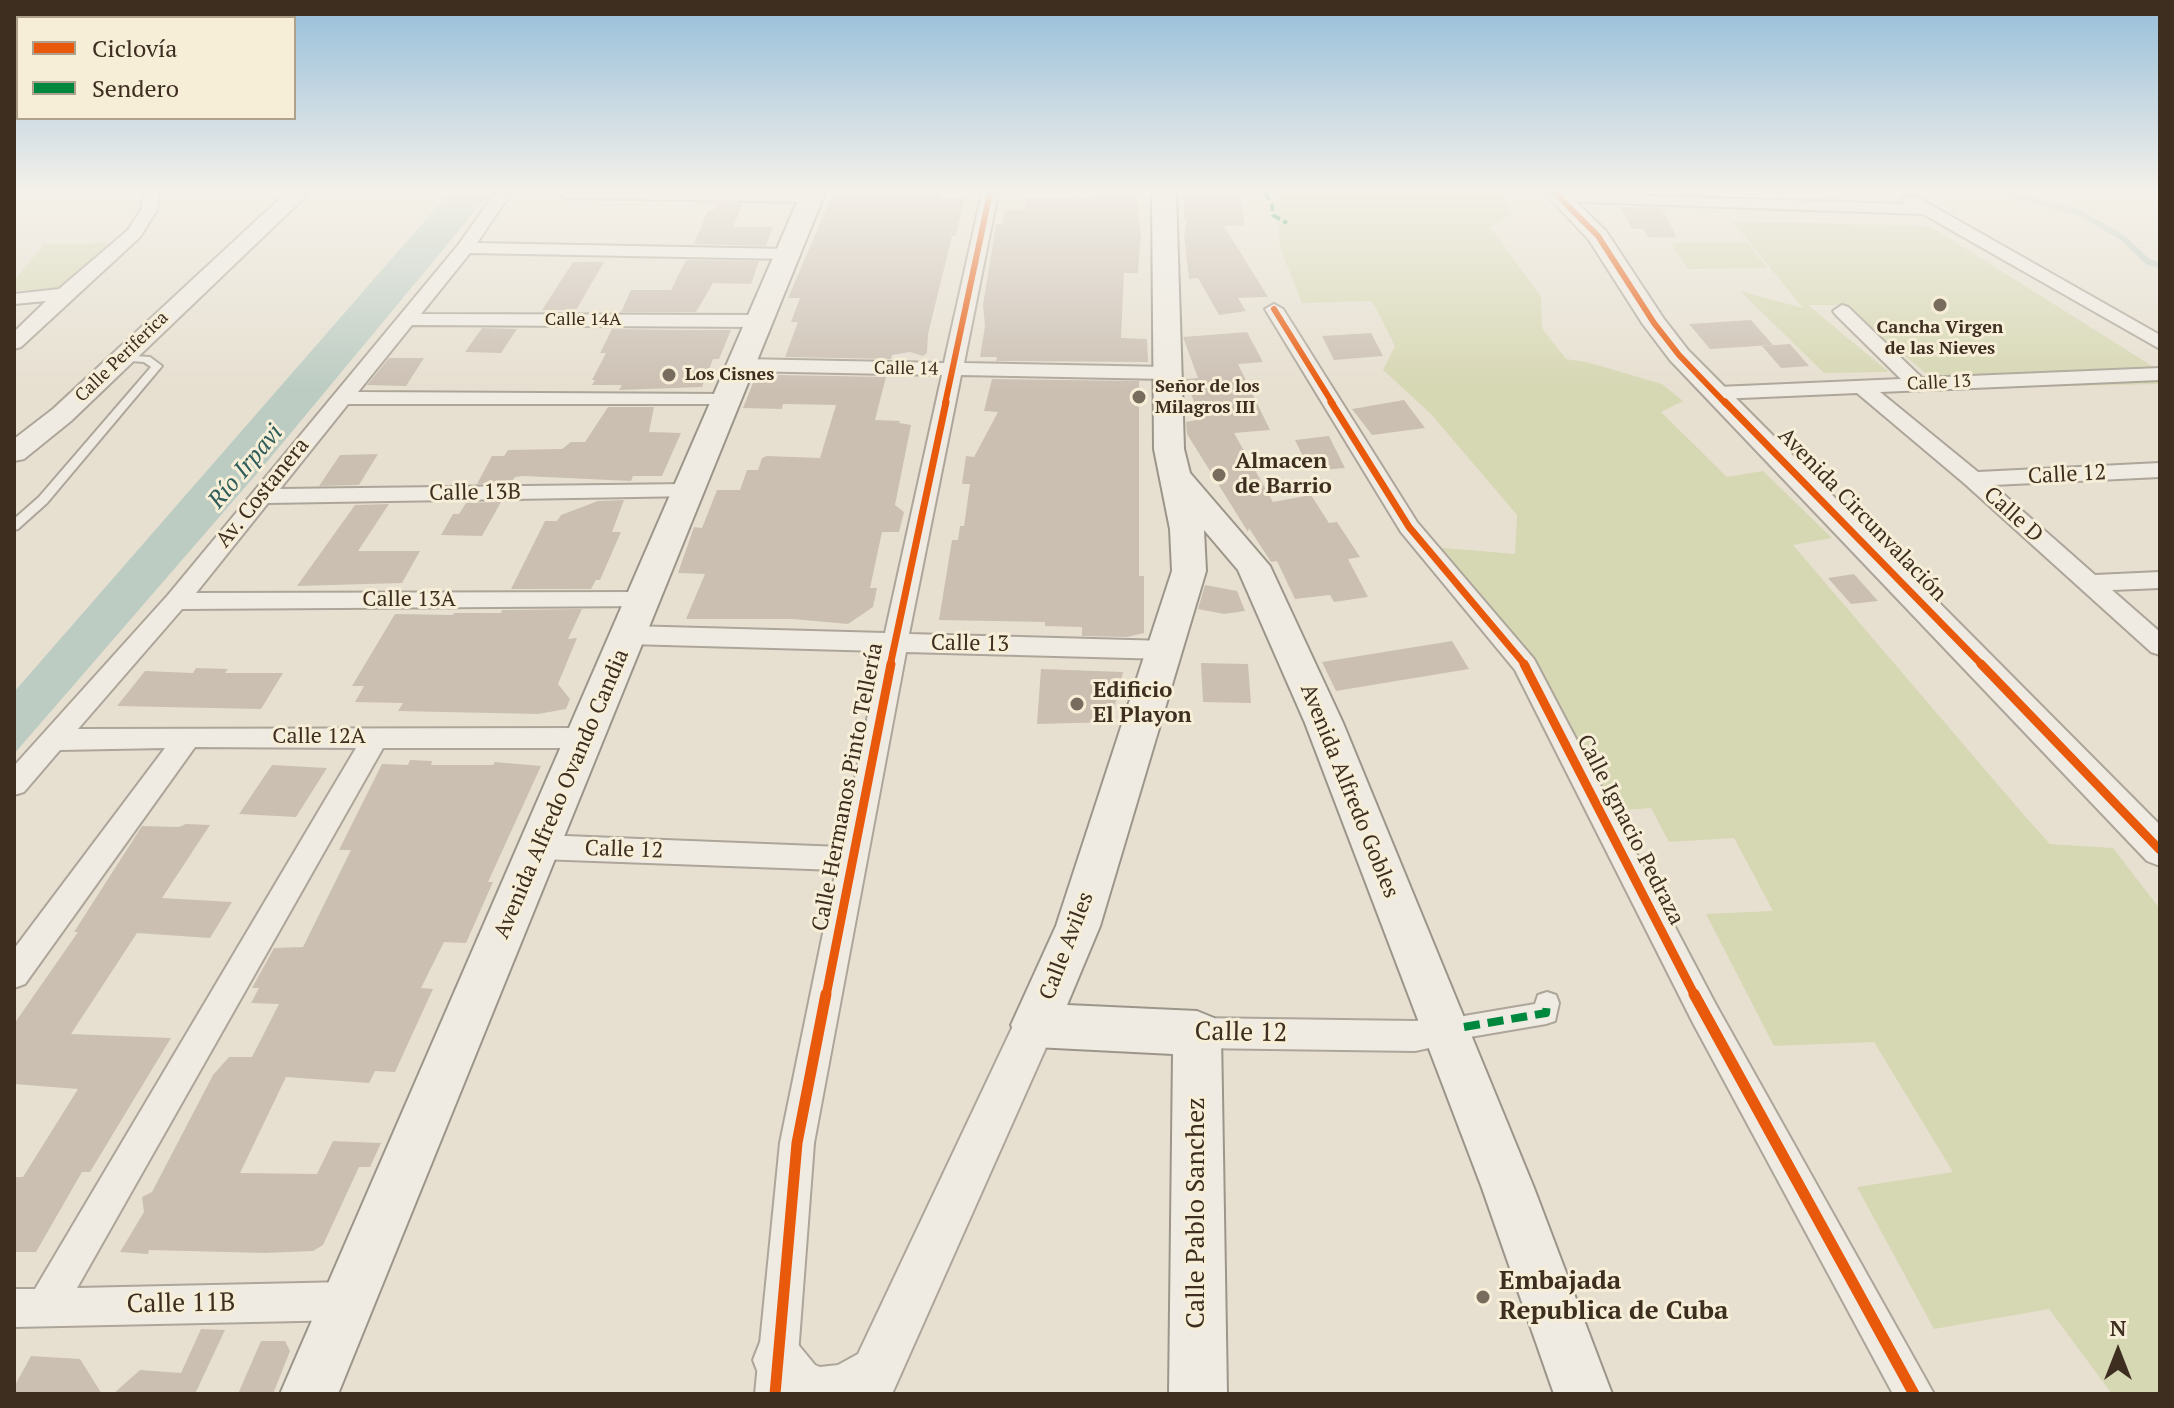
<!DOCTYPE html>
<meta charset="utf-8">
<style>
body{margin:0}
#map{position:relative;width:2174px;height:1408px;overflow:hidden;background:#e7e0d1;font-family:"PT Serif",serif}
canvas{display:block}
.frame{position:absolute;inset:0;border:16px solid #3d2e20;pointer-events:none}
.legend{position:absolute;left:16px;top:16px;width:280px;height:104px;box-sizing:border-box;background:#f7eed8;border:2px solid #ada18e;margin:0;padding:10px 14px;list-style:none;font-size:24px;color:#3d2e20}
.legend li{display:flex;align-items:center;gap:16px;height:40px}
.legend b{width:40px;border:2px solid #ada18e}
.north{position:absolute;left:2078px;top:1312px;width:80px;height:80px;-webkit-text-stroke:6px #f7eed8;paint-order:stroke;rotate:0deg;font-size:22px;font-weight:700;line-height:32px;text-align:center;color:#3d2e20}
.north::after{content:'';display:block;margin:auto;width:28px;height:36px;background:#3d2e20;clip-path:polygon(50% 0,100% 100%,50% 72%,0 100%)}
</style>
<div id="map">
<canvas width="2174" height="1408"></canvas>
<div class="frame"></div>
<ul class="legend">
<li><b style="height:10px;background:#e8590c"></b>Ciclovía</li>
<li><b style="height:10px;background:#00873e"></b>Sendero</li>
</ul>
<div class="north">N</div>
</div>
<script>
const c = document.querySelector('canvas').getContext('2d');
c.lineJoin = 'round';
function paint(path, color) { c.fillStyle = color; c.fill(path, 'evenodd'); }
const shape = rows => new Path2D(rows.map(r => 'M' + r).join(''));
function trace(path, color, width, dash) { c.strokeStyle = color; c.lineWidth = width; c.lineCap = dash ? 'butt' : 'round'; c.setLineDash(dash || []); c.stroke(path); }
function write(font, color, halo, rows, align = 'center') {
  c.font = font + ' "PT Serif",serif'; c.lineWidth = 6; c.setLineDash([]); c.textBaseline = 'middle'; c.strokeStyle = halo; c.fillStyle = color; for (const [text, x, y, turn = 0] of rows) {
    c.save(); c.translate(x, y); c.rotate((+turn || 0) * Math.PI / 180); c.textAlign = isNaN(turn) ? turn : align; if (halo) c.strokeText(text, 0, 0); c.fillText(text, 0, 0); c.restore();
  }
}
paint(shape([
 [1275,193,1503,193,1511,215,1491,227,1541,297,1542,328,1566,359,1587,362,1662,384,1683,401,1661,412,1727,477,1763,471,1832,538,1793,545,2023,814,2050,844,2113,848,2160,909,2160,1394,2112,1394,2049,1309,1934,1329,1857,1187,1953,1172,1874,1042,1774,1046,1706,914,1773,911,1734,838,1669,842,1651,808,1611,811,1527,653,1421,546,1515,554,1517,515,1431,414,1383,370,1395,346,1372,301,1302,303,1280,248],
 [1732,221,1930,226,2160,371,2160,384,1945,389,1843,305,1808,305,1889,372,1824,373,1740,291,1803,308],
 [109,243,64,287,14,291,14,281,44,244],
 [1671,243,1748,243,1767,268,1688,269]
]), '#d6d7b3');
paint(shape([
 [449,193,490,193,266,463,14,754,14,692]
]), '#bcccc2');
trace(shape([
 [2005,193,2080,213,2123,238,2148,262,2160,265]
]), '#bcccc2', 6);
paint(shape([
 [833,193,941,193,940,198,964,198,956,236,952,236,944,269,928,334,927,353,923,356,910,352,892,355,891,359,785,357,798,322,791,322,800,298,788,298],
 [1184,193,1239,193,1245,226,1224,226,1268,297,1238,298,1246,311,1219,315,1198,278,1189,279,1184,234,1187,220,1184,219],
 [1095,195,1136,196,1141,234,1138,273,1124,273,1121,338,1147,339,1148,362,996,361,997,357,980,357,985,326,983,305,996,224,1002,224,1005,210,1025,209,1026,198,1095,199],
 [717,204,743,204,733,227,773,227,766,246,694,244,708,210,714,210],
 [1621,207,1662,208,1677,238,1648,237,1643,229,1632,229],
 [686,260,759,261,751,284,713,283,696,312,621,312,631,290,671,290],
 [573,262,604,262,576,310,542,310],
 [1751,320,1773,345,1710,349,1689,324],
 [482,328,517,329,501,353,465,352],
 [612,329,685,330,731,330,719,359,713,359,702,387,619,390,622,385,592,385,595,380,592,380,606,353,600,353],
 [1247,332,1263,362,1238,364,1270,430,1234,433,1273,502,1311,495,1329,523,1337,522,1360,557,1348,559,1368,597,1334,602,1330,595,1295,599,1277,561,1271,562,1249,528,1248,532,1187,434,1186,422,1201,419,1185,379,1198,378,1183,337],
 [1371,333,1383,356,1334,360,1322,336],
 [1790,344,1809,366,1781,368,1762,346],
 [389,358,424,358,406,386,367,385],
 [778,375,886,377,875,420,900,421,899,423,911,425,895,505,904,512,899,532,882,532,870,588,877,588,873,607,848,624,792,619,686,619,705,574,678,573,694,527,702,528,717,490,740,490,747,470,758,470,762,458,767,456,820,458,836,405,783,404,782,409,743,408,755,378,777,378],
 [992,379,1139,381,1139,576,1144,576,1144,633,1127,637,1082,636,1082,627,1045,626,1045,622,939,620,952,540,958,540,960,526,964,526,970,484,962,484,966,456,974,457,998,412,984,411],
 [1404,400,1425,428,1372,435,1352,409],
 [608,407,654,407,649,432,681,433,662,476,633,476,631,481,523,476,515,477,511,483,477,484,492,456,504,456,508,450,562,449,571,442,585,442],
 [1329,436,1345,468,1310,471,1295,440],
 [378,454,359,485,319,486,340,455],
 [624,500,612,532,621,532,600,580,596,580,591,589,511,589,545,521,557,521,561,515,598,501],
 [501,502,482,536,441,535,453,514,459,514,466,503],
 [389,504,358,551,420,551,402,583,297,586,355,505],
 [1854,574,1878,601,1851,604,1828,578],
 [1205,585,1237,591,1245,611,1224,614,1198,609],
 [582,609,568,639,577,638,558,684,570,699,566,709,538,714,398,711,403,703,355,702,364,686,352,686,395,614,453,615,454,613,501,613,502,610],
 [1452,641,1469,669,1336,691,1322,662],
 [1201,663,1248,664,1251,703,1203,702],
 [196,668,228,669,225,673,283,673,261,709,117,706,145,671,193,673],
 [1041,669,1123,672,1111,722,1037,724],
 [410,760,432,761,431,765,493,765,495,762,541,766,488,882,493,882,466,943,444,942,421,988,433,989,395,1072,375,1071,369,1083,286,1077,240,1173,317,1174,333,1141,381,1143,370,1167,359,1167,323,1245,313,1251,265,1253,149,1250,148,1254,120,1252,144,1212,142,1197,152,1192,213,1075,229,1057,252,1057,279,1004,251,1003,259,988,252,988,274,948,303,947,351,850,339,850,382,764,408,765],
 [272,765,327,768,296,817,239,814],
 [186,824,210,825,162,898,232,902,210,938,137,933,71,1034,171,1038,90,1172,82,1172,36,1252,14,1252,14,1177,23,1177,78,1089,14,1084,14,1024,78,932,74,932,142,826,179,827],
 [201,1329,225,1330,195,1394,113,1394,140,1370,181,1373],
 [261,1341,285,1341,290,1351,273,1394,238,1394],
 [31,1356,80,1359,102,1394,14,1394,14,1387]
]), '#cbbfb2');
const service = shape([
 [120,355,150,357,162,366,47,503,18,529,14,530,14,519,39,497,151,367,144,362,116,360,115,358,120,355]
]);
const pedestrian = shape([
 [1547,992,1556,995,1559,1003,1555,1021,1546,1024,1464,1038,1455,1035,1452,1027,1455,1019,1464,1016,1535,1004,1538,995,1547,992]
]);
const minor = shape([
 [143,193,159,193,157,210,140,237,21,347,14,349,14,332,46,301,14,304,14,294,59,289,128,230,141,210,143,193],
 [495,193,511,193,477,243,788,249,797,254,788,259,470,253,421,314,760,315,769,321,760,327,412,325,358,392,726,394,733,396,736,400,733,404,348,404,280,489,688,484,696,486,699,491,696,496,268,503,196,593,643,592,651,594,655,600,651,606,182,609,78,729,585,728,594,731,598,738,594,745,585,748,383,748,77,1288,348,1282,361,1288,367,1301,361,1314,348,1320,14,1327,14,1289,35,1289,356,748,195,747,25,984,14,988,14,949,165,748,60,750,24,792,14,795,14,766,168,595,459,244,495,193],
 [558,193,814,193,819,197,811,202,566,198,558,193],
 [982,193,998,193,964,363,1166,367,1176,373,1166,379,961,375,909,634,1167,641,1176,644,1179,650,1176,656,1167,659,906,652,814,1143,795,1394,755,1394,780,1143,836,870,540,859,530,855,526,847,530,839,540,835,841,847,881,651,629,644,620,641,617,635,620,629,629,626,885,633,942,375,742,371,732,365,742,359,944,363,982,193],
 [1559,193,1905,204,1903,200,1905,197,1917,197,2160,335,2160,349,1923,214,1553,201,1553,195,1559,193],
 [1274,304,1283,309,1417,522,1534,659,1715,1003,1934,1394,1893,1394,1693,1023,1515,670,1401,532,1265,309,1274,304],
 [1842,305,1848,307,1922,378,2160,368,2160,380,1880,392,1978,472,2160,463,2160,477,1993,485,2095,575,2160,572,2160,588,2112,590,2160,632,2160,655,2151,652,1965,484,1857,393,1718,399,1708,393,1718,387,1901,379,1836,315,1833,311,1842,305],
 [1446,1016,1457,1020,1462,1031,1457,1042,1415,1051,1197,1048,1186,1044,1181,1033,1186,1022,1197,1018,1415,1021,1446,1016]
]);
const tertiary = shape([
 [286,193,309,193,71,421,24,459,14,461,14,439,53,409,286,193],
 [1545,193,1567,193,1606,231,1664,319,1688,350,2160,825,2160,866,2147,861,1670,360,1642,323,1589,240,1545,193],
 [1035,1006,1050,1011,1056,1025,892,1394,773,1394,760,1378,753,1360,760,1342,778,1335,796,1342,815,1365,820,1367,838,1365,858,1354,1020,1011,1035,1006]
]);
const secondary = shape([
 [801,193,825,193,338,1394,280,1394,801,193],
 [1152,193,1176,193,1184,449,1190,473,1270,566,1343,723,1534,1188,1612,1394,1554,1394,1482,1188,1305,723,1238,570,1204,530,1206,571,1100,926,1067,1005,1197,1011,1214,1018,1221,1033,1227,1394,1169,1394,1173,1054,1035,1047,1018,1040,1011,1025,1056,926,1172,571,1170,529,1154,449,1152,193]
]);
trace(service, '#ada599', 4);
trace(pedestrian, '#ada599', 4);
trace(minor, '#ada599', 4);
trace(tertiary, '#ada599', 4);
trace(secondary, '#9c958a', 4);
paint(service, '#efebe3');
paint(pedestrian, '#efebe3');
paint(minor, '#efebe3');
paint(tertiary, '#efebe3');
paint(secondary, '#efebe3');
trace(shape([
 [1265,193,1272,204,1273,215,1287,223]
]), '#00873e', 4, [8, 4]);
trace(shape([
 [1464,1027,1546,1013,1547,1003]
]), '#00873e', 8, [16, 8]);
trace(shape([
 [1555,193,1598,236,1654,323,1679,355,1726,404],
 [1274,309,1333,404],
 [945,404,990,193]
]), '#e8590c', 6);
trace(shape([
 [1331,402,1409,527,1526,666],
 [1725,402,1983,666],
 [890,666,946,402]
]), '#e8590c', 7);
trace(shape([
 [1524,664,1695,996],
 [1981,664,2160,850],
 [826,996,891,664]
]), '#e8590c', 9);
trace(shape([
 [1694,994,1914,1394],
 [775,1394,797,1143,826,994]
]), '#e8590c', 11);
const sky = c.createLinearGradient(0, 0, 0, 390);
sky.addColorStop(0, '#96bed9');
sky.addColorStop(0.49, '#f4f1ea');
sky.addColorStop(1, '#f4f1ea00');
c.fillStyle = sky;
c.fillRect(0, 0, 2174, 390);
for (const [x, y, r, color] of [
 [1940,305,8,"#786c5e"],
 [669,375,8,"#786c5e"],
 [1139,397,8,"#786c5e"],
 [1219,475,8,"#786c5e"],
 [1077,704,8,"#786c5e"],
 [1483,1297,8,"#786c5e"]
]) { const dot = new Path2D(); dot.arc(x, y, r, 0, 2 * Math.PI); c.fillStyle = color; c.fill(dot); trace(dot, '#f7eed8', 3); }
write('18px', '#3d2e20', '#f7eed8', [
 ["Calle 14A",583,320],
 ["Calle Periferica",122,357,-44],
 ["Calle 14",906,369,1],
 ["Calle 13",1939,383,-3]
]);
write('bold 18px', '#3d2e20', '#f7eed8', [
 ["Cancha Virgen",1940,328,"center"],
 ["de las Nieves",1940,349,"center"],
 ["Los Cisnes",685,375],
 ["Señor de los",1155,387],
 ["Milagros III",1155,408]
], 'left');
write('bold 22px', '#3d2e20', '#f7eed8', [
 ["Almacen",1235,462],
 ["de Barrio",1235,487],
 ["Edificio",1093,691],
 ["El Playon",1093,716]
], 'left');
write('22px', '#3d2e20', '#f7eed8', [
 ["Calle 12",2067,475,-3],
 ["Av. Costanera",263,493,-51],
 ["Calle 13B",475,493,-1],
 ["Avenida Circunvalación",1862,515,46],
 ["Calle D",2013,515,42],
 ["Calle 13A",409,600],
 ["Calle 13",970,644,1],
 ["Calle 12A",319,737],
 ["Calle Hermanos Pinto Tellería",848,787,-79],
 ["Avenida Alfredo Gobles",1349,791,68],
 ["Avenida Alfredo Ovando Candia",562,794,-67],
 ["Calle Ignacio Pedraza",1630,830,63],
 ["Calle 12",624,850,2],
 ["Calle Aviles",1067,946,-69]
]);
write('italic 24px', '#2f5d5a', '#f7eed8', [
 ["Río Irpavi",246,467,-50]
]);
write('26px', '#3d2e20', '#f7eed8', [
 ["Calle 12",1241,1033,1],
 ["Calle Pablo Sanchez",1197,1213,-90],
 ["Calle 11B",181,1304,-1]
]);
write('bold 26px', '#3d2e20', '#f7eed8', [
 ["Embajada",1499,1282],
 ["Republica de Cuba",1499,1312]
], 'left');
</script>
